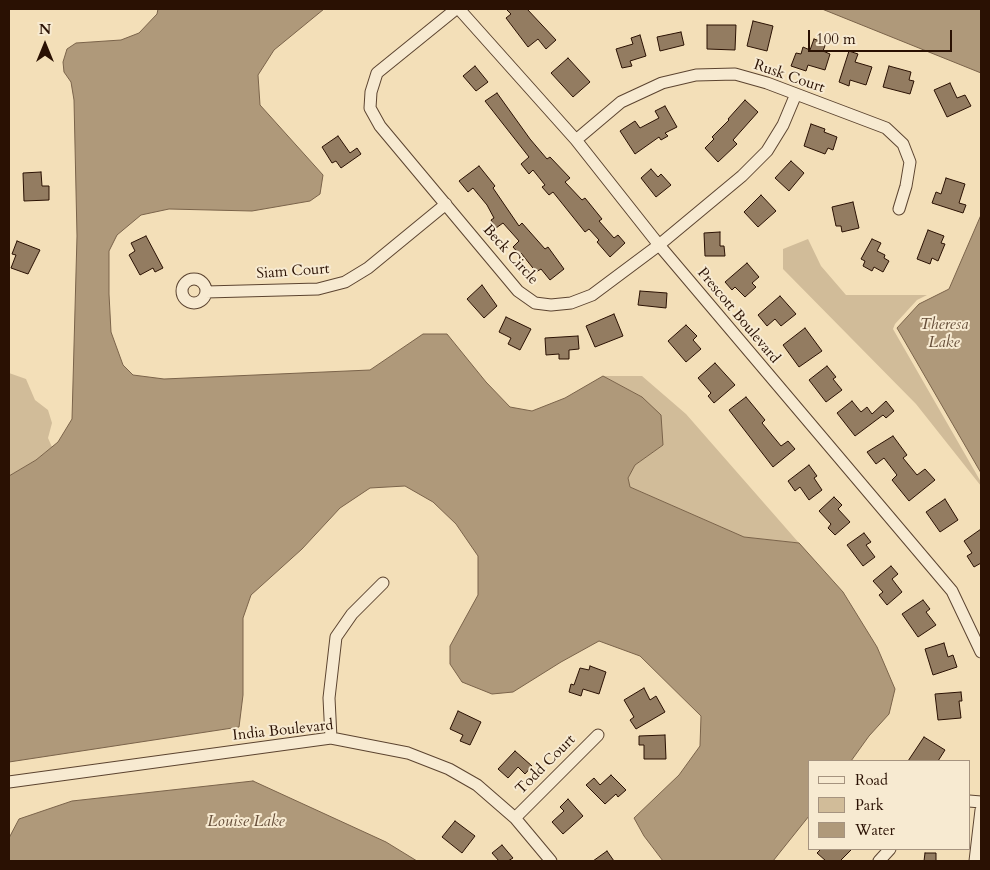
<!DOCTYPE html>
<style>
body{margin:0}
#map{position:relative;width:990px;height:870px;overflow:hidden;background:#f3dfb8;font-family:Cardo,serif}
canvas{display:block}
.frame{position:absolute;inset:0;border:10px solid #2a1103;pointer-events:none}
.legend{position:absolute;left:808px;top:760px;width:162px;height:90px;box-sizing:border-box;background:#f7ead1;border:1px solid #a5937f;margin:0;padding:6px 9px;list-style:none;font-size:15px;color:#2a1103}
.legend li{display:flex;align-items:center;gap:10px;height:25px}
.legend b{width:25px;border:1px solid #a5937f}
.north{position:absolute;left:20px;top:20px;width:50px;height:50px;-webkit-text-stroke:4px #f7ead1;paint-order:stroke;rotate:0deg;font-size:14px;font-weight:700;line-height:20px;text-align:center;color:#2a1103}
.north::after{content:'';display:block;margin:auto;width:18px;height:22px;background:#2a1103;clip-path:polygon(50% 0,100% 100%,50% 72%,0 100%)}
.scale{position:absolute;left:808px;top:30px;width:144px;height:22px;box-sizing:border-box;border:2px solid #2a1103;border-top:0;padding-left:6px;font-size:15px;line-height:18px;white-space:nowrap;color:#2a1103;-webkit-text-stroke:4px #f7ead1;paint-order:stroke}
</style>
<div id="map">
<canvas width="990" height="870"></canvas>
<div class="frame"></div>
<ul class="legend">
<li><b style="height:6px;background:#f7ead1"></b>Road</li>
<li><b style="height:14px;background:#d1bc99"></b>Park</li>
<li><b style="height:14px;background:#af997a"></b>Water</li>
</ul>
<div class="north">N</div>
<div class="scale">100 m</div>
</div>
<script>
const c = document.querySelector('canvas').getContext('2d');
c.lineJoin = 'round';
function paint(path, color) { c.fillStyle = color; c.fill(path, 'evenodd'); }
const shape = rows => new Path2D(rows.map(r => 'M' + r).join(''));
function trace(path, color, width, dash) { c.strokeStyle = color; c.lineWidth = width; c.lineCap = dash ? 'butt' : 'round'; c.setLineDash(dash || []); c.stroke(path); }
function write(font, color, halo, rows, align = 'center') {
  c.font = font + ' Cardo,serif'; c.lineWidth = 4; c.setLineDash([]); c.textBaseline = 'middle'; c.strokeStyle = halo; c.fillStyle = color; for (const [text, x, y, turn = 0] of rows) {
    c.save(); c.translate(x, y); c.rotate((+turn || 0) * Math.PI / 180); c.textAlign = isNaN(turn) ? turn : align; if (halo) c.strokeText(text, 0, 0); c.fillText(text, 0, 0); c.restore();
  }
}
paint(shape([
 [808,239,821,266,846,295,927,295,917,300,895,324,893,329,981,482,981,486,916,404,783,269,783,249],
 [9,373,26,379,35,400,48,410,52,423,48,438,52,447,36,460,9,476],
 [603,376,642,376,686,414,799,543,744,537,630,487,628,478,635,465,663,445,642,397]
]), '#d1bc99');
const water = shape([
 [158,9,324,9,274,50,258,75,260,105,323,175,320,194,310,201,252,211,169,209,141,215,117,235,109,251,109,294,111,332,123,365,133,375,164,379,370,370,423,334,447,334,486,382,510,407,532,411,565,398,603,376,642,397,661,415,663,445,635,465,628,478,630,487,744,537,799,543,843,592,877,647,895,689,889,714,869,736,851,761,809,761,809,816,773,861,663,861,644,836,634,818,679,775,700,746,701,716,640,656,599,641,561,662,513,692,492,694,462,682,450,664,450,646,478,595,478,556,456,524,433,502,405,486,370,488,340,508,302,549,251,595,243,618,243,695,239,727,9,762,9,476,36,460,58,442,72,419,77,236,74,100,71,82,64,72,63,62,67,49,76,43,121,40,139,33,157,14,158,9],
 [822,9,981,9,981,73,822,9],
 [981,215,981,473,897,328,919,304,949,289,981,215],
 [253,781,386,842,417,861,9,861,9,838,19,819,72,801,253,781]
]);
paint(water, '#af997a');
trace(water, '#7a634a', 1);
const building = shape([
 [506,9,527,9,556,40,546,49,538,39,528,47,506,18,511,14,506,9],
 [753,21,773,26,767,51,747,46,753,21],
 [707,25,736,25,735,50,707,49,707,25],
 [681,32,684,45,660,51,657,37,681,32],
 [640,35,646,56,630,61,632,66,622,68,616,49,633,44,631,38,640,35],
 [814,39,826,43,823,51,830,54,825,70,808,65,806,71,791,66,796,53,801,54,803,47,810,50,814,39],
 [849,51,858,54,855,62,872,67,866,85,850,80,849,86,839,82,849,51],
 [568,58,590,82,573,97,551,73,568,58],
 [475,66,488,82,476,91,463,76,475,66],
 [889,66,911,72,909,80,914,81,910,94,883,87,889,66],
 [950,83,957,98,965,95,971,106,947,117,934,90,950,83],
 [497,93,530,139,547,159,550,157,570,178,565,182,582,200,585,198,602,219,599,221,614,238,618,235,625,243,610,257,597,242,599,240,589,229,585,232,553,192,549,195,542,187,545,185,533,170,529,174,521,164,529,157,485,101,497,93],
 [745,100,758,112,733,140,737,144,718,162,705,148,714,139,712,137,729,120,728,119,745,100],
 [665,106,677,127,665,133,668,136,661,140,659,137,635,154,620,131,635,121,640,128,659,118,655,111,665,106],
 [811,124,825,129,824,132,837,137,833,150,828,148,825,154,804,146,811,124],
 [338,136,350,153,357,148,361,154,341,168,336,161,332,163,322,147,338,136],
 [791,161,804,173,789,191,775,178,791,161],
 [479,166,495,186,493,188,519,226,522,223,545,249,548,247,564,269,550,280,541,269,536,272,521,253,520,255,513,247,519,241,503,223,496,228,491,220,494,218,487,205,473,188,468,192,459,181,479,166],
 [651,169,658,177,661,174,671,185,656,197,641,178,651,169],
 [41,172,42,186,49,186,49,200,24,201,23,173,41,172],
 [946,178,965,184,959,203,966,205,963,213,932,203,936,192,941,194,946,178],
 [761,195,776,211,758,227,744,212,761,195],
 [853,202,859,228,842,232,841,226,836,226,832,207,853,202],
 [928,230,944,236,941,243,945,244,938,261,932,258,930,264,917,259,928,230],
 [720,232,720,246,724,246,725,256,705,256,704,233,720,232],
 [146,236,163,268,155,272,153,268,140,275,129,255,135,251,131,243,146,236],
 [872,239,881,243,877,251,885,255,884,258,889,261,883,272,874,267,872,271,863,266,865,261,861,259,872,239],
 [17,241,40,250,28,274,11,268,16,255,12,254,17,241],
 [747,263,759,277,752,283,756,287,745,297,735,287,732,290,725,282,747,263],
 [482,285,497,306,484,318,467,299,482,285],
 [640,291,667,293,666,308,638,305,640,291],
 [780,296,796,314,781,326,775,319,767,326,758,315,780,296],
 [614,314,623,336,595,347,586,326,614,314],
 [506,317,531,329,520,350,508,344,511,338,499,332,506,317],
 [686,325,697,336,693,340,701,349,686,362,668,341,686,325],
 [805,328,822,351,799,367,783,345,805,328],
 [578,336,579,349,569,350,569,359,559,359,559,354,546,355,545,338,578,336],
 [715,363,735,385,714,403,708,396,711,393,698,378,715,363],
 [827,366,836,377,833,379,842,390,826,402,809,380,827,366],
 [746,397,765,420,762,423,781,446,788,441,795,449,773,467,729,410,746,397],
 [852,401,861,412,867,407,872,414,886,401,894,411,886,418,883,415,855,436,837,413,852,401],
 [893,436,907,455,903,458,917,475,925,469,935,480,909,501,892,480,897,475,884,458,876,464,867,452,893,436],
 [809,465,817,476,814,478,822,490,809,500,800,487,795,491,788,481,809,465],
 [834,497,842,505,838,509,850,522,835,535,828,528,831,524,819,511,834,497],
 [945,499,958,520,940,532,926,512,945,499],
 [981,529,981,563,974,567,967,556,972,553,964,541,981,529],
 [864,533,871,542,866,545,875,557,863,566,847,545,864,533],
 [891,566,898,574,892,579,902,592,887,605,879,595,883,592,873,581,891,566],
 [923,600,930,609,926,612,936,625,918,637,902,614,923,600],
 [944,643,948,657,953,655,957,667,933,675,925,649,944,643],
 [590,666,606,672,599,694,583,689,581,696,569,692,571,684,574,685,580,668,589,670,590,666],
 [644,688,650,700,656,696,665,712,636,729,630,720,634,717,624,700,644,688],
 [961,692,962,701,959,701,961,718,938,720,935,694,961,692],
 [458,711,481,722,470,745,460,741,463,735,450,729,458,711],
 [665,735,666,759,644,759,644,745,639,745,639,736,665,735],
 [924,737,945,750,938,761,908,761,924,737],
 [515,751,532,766,525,774,518,767,508,778,498,769,515,751],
 [611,775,626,790,618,797,616,794,605,804,586,785,594,778,600,785,611,775],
 [568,799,583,816,563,834,552,822,564,811,560,807,568,799],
 [455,821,475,836,462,853,442,837,455,821],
 [502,845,513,858,508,861,499,861,492,853,502,845],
 [821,849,852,849,840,861,826,861,817,853,821,849],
 [607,851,614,861,593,861,607,851],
 [925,853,936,853,936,861,924,861,925,853]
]);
paint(building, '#937c61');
trace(building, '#2a1103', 1);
const minor = shape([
 [456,9,377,73,371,92,370,108,380,126,518,291,535,303,551,305,571,303,592,295,659,245,742,176,767,151,783,125,796,94],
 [459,9,576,140,659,245,952,591,981,652],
 [576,140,621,102,662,83,696,75,735,74,767,83,886,128,903,144,910,162,906,186,899,209],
 '182 291a12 12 0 1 1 24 0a12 12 0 1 1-24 0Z',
 [206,292,318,289,345,282,368,268,446,204],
 [331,738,329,698,336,637,352,614,383,583],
 [9,782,331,738,408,753,449,769,477,785,515,818,551,861],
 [969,801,981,802],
 [515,818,598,735],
 [879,861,890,849],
 [975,861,981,810]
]);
trace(minor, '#5c4430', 13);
trace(minor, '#f7ead1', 11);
write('15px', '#2a1103', '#f7ead1', [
 ["Rusk Court",789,77,19],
 ["Beck Circle",510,255,48],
 ["Siam Court",293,272,-4],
 ["Prescott Boulevard",738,316,50],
 ["India Boulevard",283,731,-6],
 ["Todd Court",546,765,-45]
]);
write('italic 16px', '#664e39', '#f7ead1', [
 ["Theresa",944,325],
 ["Lake",944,343],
 ["Louise Lake",246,822]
]);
</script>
